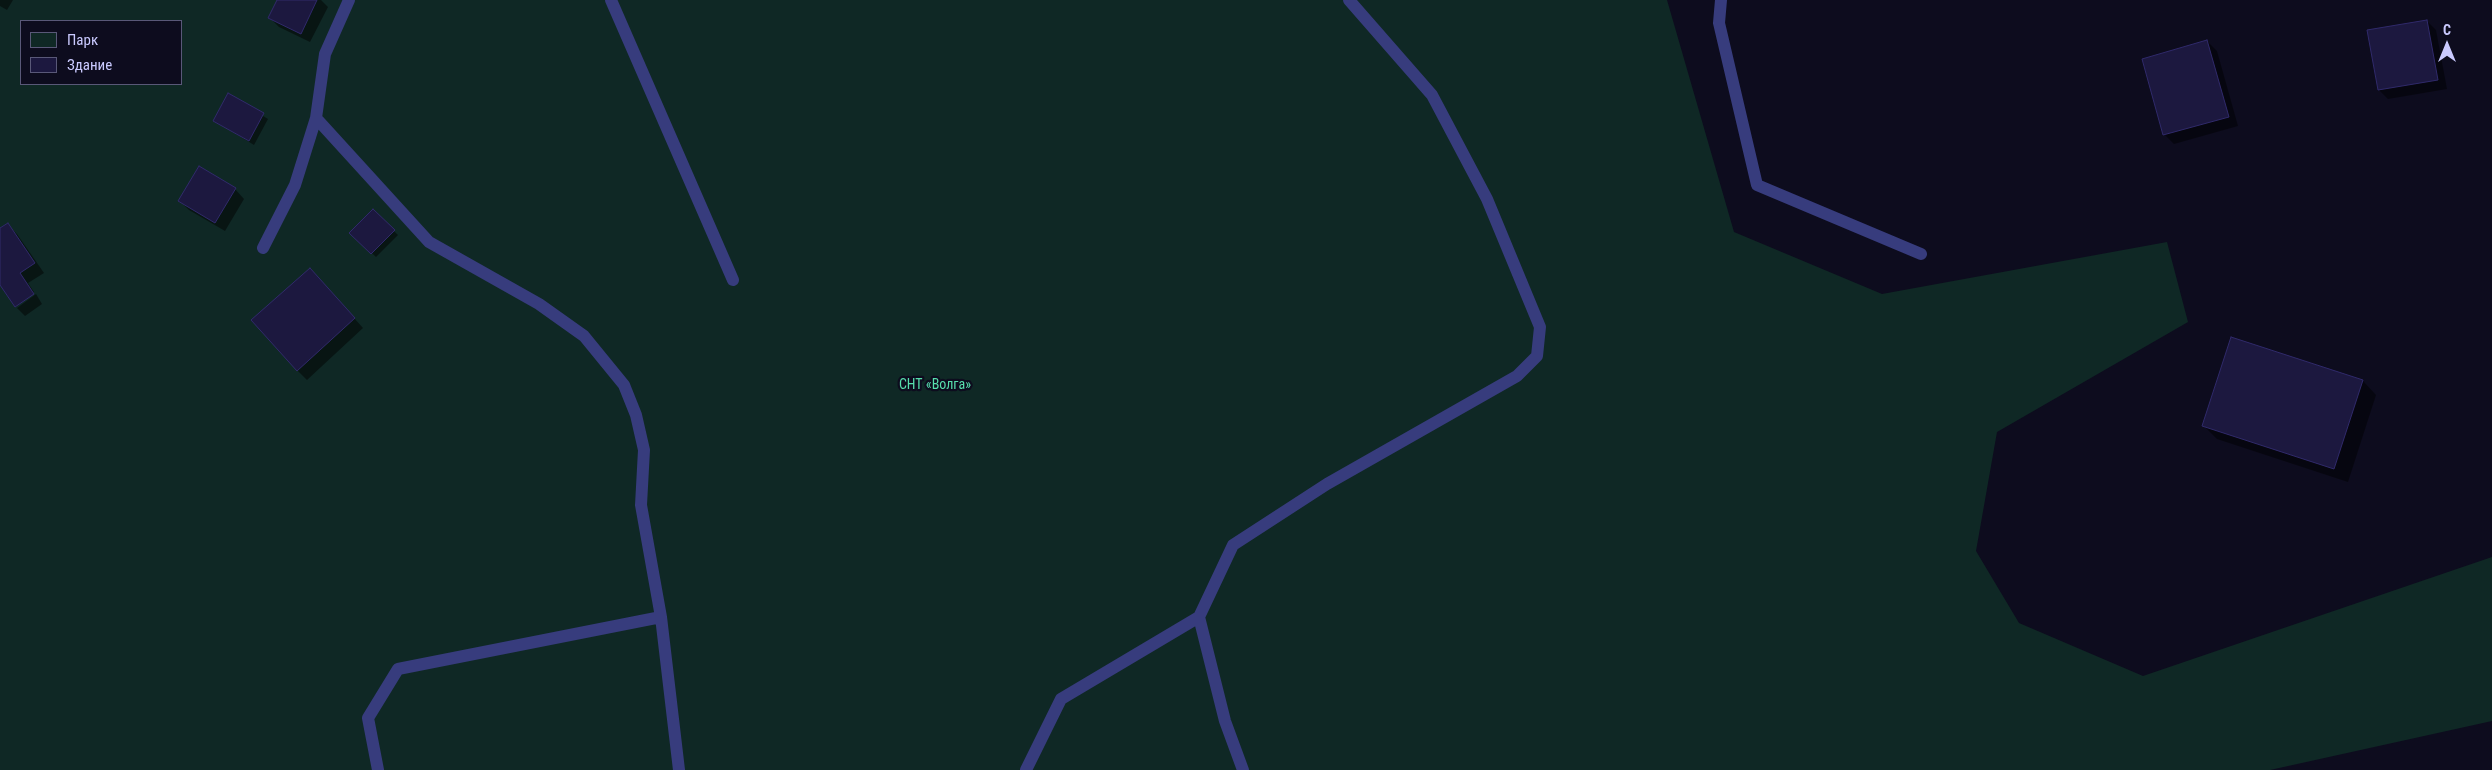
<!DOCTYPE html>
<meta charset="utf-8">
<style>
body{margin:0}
#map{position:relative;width:2492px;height:770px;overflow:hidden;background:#0d0c1e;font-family:"Roboto Condensed",sans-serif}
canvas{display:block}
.legend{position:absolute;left:20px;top:20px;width:162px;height:65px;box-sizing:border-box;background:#0d0c1e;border:1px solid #595878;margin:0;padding:6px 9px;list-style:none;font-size:15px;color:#cacaff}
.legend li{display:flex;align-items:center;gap:10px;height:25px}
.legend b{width:25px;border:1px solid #595878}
.north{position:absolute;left:2422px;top:20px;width:50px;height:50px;-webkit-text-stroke:4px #0d0c1e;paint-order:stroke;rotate:0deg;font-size:14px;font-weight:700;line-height:20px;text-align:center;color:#cacaff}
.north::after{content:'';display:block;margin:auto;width:18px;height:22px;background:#cacaff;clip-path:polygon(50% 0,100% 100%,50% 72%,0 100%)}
</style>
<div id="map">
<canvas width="2492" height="770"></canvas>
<ul class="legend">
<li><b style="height:14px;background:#0f2825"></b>Парк</li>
<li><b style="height:14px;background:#1c183f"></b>Здание</li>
</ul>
<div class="north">С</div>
</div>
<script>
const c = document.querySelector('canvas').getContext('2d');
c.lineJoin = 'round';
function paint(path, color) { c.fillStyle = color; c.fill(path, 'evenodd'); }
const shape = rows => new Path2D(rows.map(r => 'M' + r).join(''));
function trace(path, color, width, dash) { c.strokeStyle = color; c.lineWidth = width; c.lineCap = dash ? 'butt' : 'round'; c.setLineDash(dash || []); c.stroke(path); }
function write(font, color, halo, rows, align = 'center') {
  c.font = font + ' "Roboto Condensed",sans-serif'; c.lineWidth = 4.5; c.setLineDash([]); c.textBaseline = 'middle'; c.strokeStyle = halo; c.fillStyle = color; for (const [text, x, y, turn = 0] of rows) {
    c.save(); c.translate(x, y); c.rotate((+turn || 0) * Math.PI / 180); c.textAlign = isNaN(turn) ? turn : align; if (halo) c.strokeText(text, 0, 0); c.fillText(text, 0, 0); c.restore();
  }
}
paint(shape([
 [0,0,1667,0,1734,232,1882,294,2167,242,2188,322,1997,432,1976,551,2019,623,2143,676,2492,557,2492,721,2270,770,0,770],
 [21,21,181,21,181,84,21,84]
]), '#0f2825');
paint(shape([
 [0,0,13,0,7,10,0,6],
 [278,0,321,0,328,7,310,42,279,27,270,18],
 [2427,21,2436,30,2447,89,2388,99,2379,90],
 [2207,41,2217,51,2238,126,2174,144,2164,134],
 [229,95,268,119,254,145,214,120],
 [235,189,244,199,225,231,189,210,180,201],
 [373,211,398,235,376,257,351,233],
 [8,225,17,234,44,273,28,283,34,292,16,307,0,283,0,230],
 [319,279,363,328,307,380,297,370],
 [36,294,42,304,25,316,17,308],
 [2363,381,2376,395,2348,482,2217,439,2204,426]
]), '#0007');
const building = shape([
 [277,0,317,0,301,34,268,18,277,0],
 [2427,20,2438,80,2378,90,2367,30,2427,20],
 [2207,40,2229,117,2163,135,2142,59,2207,40],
 [228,93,264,113,249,141,213,121,228,93],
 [199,166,236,188,215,223,178,201,199,166],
 [373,209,395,230,371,254,349,233,373,209],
 [8,223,35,263,20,273,34,294,15,307,0,285,0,228,8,223],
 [310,268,355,318,297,371,251,320,310,268],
 [2231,337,2363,380,2334,469,2202,426,2231,337]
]);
paint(building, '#1c183f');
trace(building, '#302a6b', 1);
trace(shape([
 [611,0,733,280],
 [1721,0,1719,23,1757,185,1921,254],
 [316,118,429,242,539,304,584,336,624,385,636,415,644,450,641,505,661,617,679,770],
 [263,248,295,185,316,118,325,54,349,0],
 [378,770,368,718,398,669,661,617],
 [1026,770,1061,699,1199,617],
 [1243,770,1225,721,1199,617,1233,545,1327,484,1517,376,1537,356,1540,327,1487,199,1432,95,1349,0]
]), '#373c7d', 12);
write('14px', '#57dead', '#0d0c1e', [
 ["СНТ «Волга»",935,385]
]);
</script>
